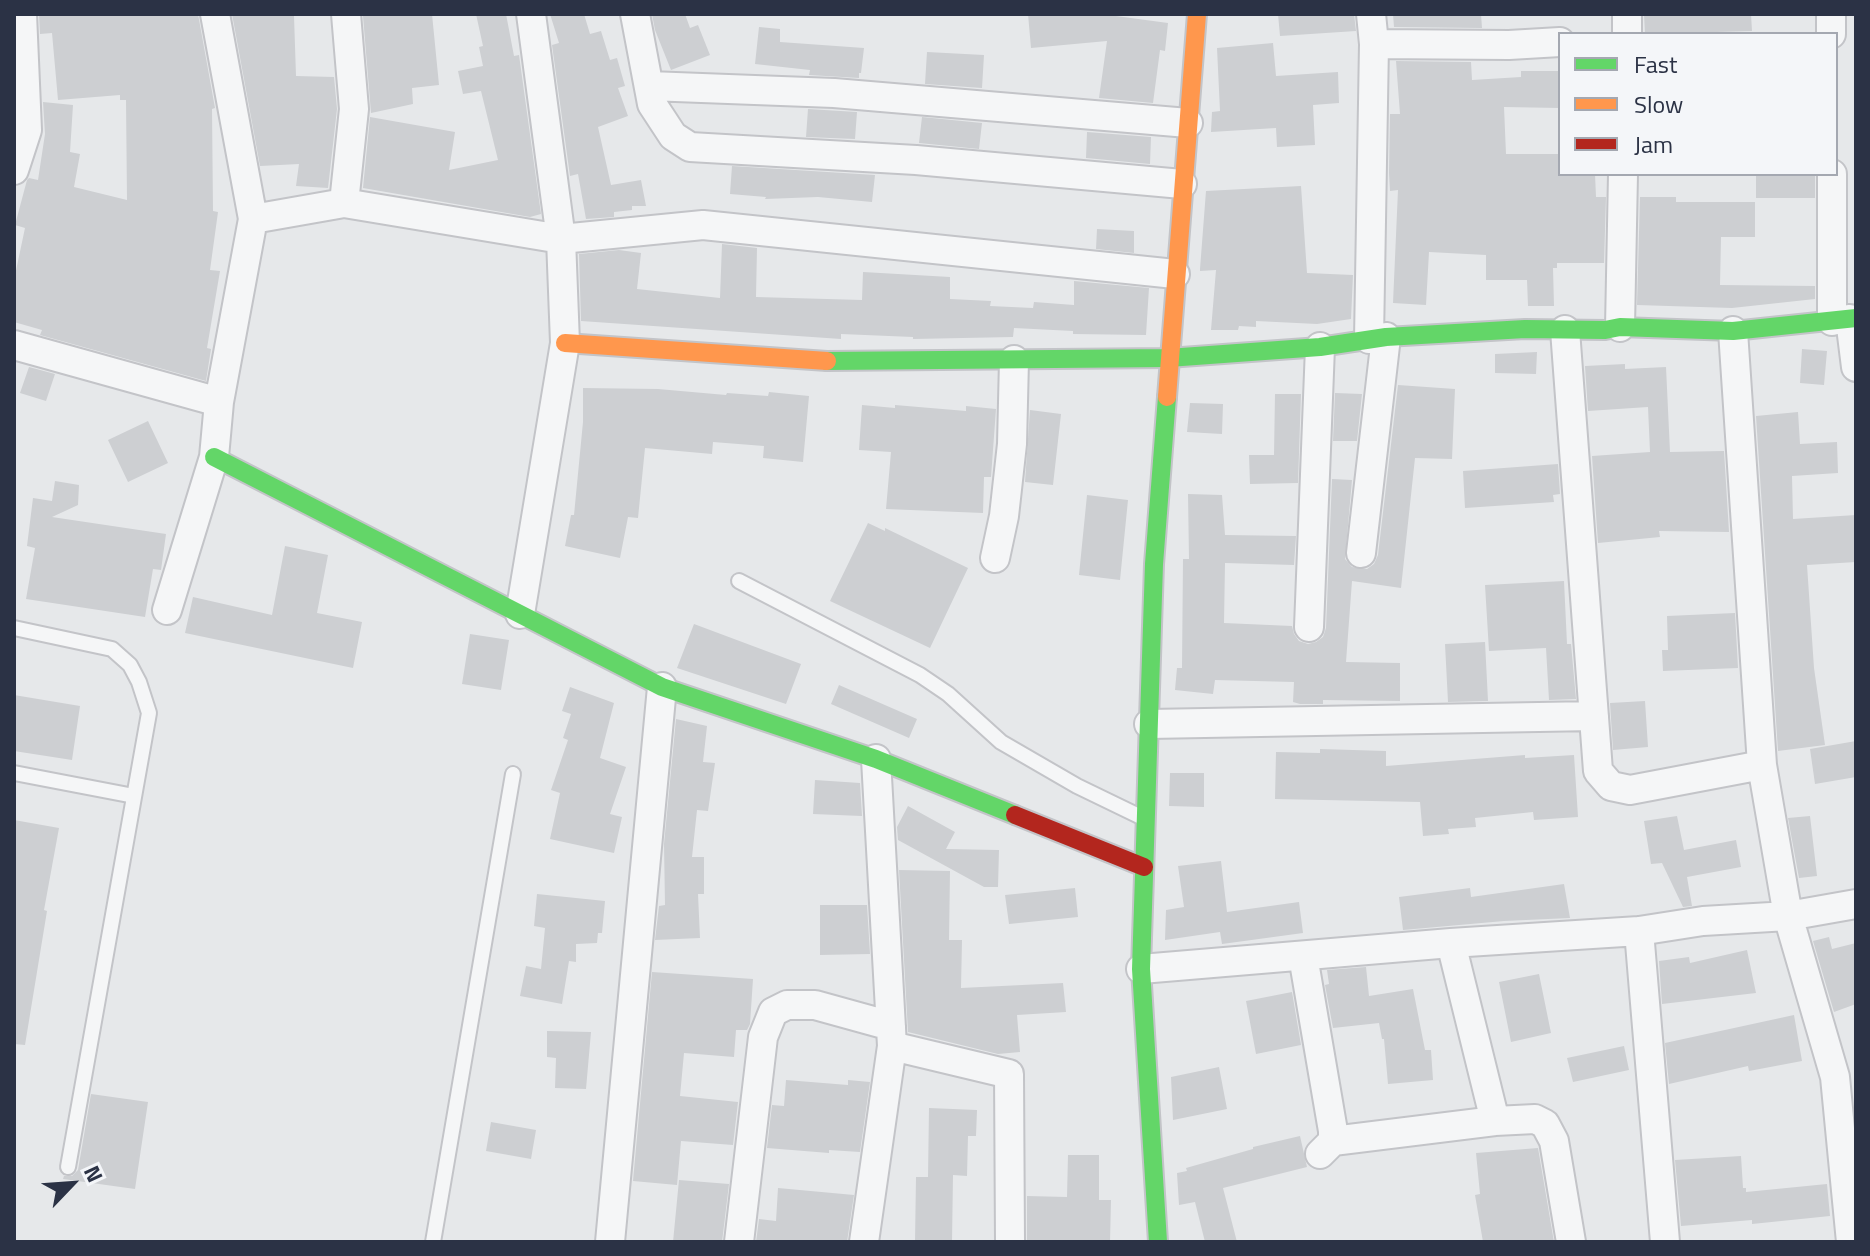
<!DOCTYPE html>
<style>
body{margin:0}
#map{position:relative;width:1870px;height:1256px;overflow:hidden;background:#e6e8ea;font-family:"Titillium Web",sans-serif}
canvas{display:block}
.frame{position:absolute;inset:0;border:16px solid #2b3245;pointer-events:none}
.legend{position:absolute;left:1558px;top:32px;width:280px;height:144px;box-sizing:border-box;background:#f4f6f9;border:2px solid #a4a8b1;margin:0;padding:10px 14px;list-style:none;font-size:24px;color:#2b3245}
.legend li{display:flex;align-items:center;gap:16px;height:40px}
.legend b{width:40px;border:2px solid #a4a8b1}
.north{position:absolute;left:32px;top:1144px;width:80px;height:80px;-webkit-text-stroke:6px #f4f6f9;paint-order:stroke;rotate:65deg;font-size:22px;font-weight:700;line-height:32px;text-align:center;color:#2b3245}
.north::after{content:'';display:block;margin:auto;width:28px;height:36px;background:#2b3245;clip-path:polygon(50% 0,100% 100%,50% 72%,0 100%)}
</style>
<div id="map">
<canvas width="1870" height="1256"></canvas>
<div class="frame"></div>
<ul class="legend">
<li><b style="height:10px;background:#63d668"></b>Fast</li>
<li><b style="height:10px;background:#ff974d"></b>Slow</li>
<li><b style="height:10px;background:#b3261e"></b>Jam</li>
</ul>
<div class="north">N</div>
</div>
<script>
const c = document.querySelector('canvas').getContext('2d');
c.lineJoin = 'round';
function paint(path, color) { c.fillStyle = color; c.fill(path, 'evenodd'); }
const shape = rows => new Path2D(rows.map(r => 'M' + r).join(''));
function trace(path, color, width, dash) { c.strokeStyle = color; c.lineWidth = width; c.lineCap = dash ? 'butt' : 'round'; c.setLineDash(dash || []); c.stroke(path); }
paint(shape([
 [39,14,198,14,215,108,212,109,213,211,218,212,210,270,220,271,207,348,211,349,206,381,40,335,42,330,14,322,14,280,25,228,15,225,27,180,29,178,38,180,45,134,43,102,73,105,70,152,80,154,74,187,127,200,126,100,120,100,120,95,58,100,52,33,40,34],
 [232,14,294,16,296,76,334,77,337,109,328,188,296,186,299,164,260,166],
 [382,14,432,14,439,85,412,88,413,104,371,113,363,16],
 [476,14,506,14,514,56,519,55,541,214,530,217,363,188,370,117,455,132,449,170,498,160,481,91,463,94,458,71,483,66,479,47,483,46],
 [550,14,584,14,590,34,601,31,610,60,617,58,625,86,618,88,628,116,598,127,611,185,641,180,646,206,632,206,632,210,614,212,614,217,586,219,578,174,570,176,552,45,559,43],
 [652,14,685,14,690,28,698,25,710,55,671,70,655,30],
 [1028,14,1101,14,1168,23,1165,51,1160,50,1153,103,1099,98,1107,41,1031,48],
 [1278,14,1354,14,1356,31,1280,36],
 [1393,14,1481,14,1482,28,1394,27],
 [1644,14,1751,14,1752,31,1645,34],
 [759,27,780,29,780,42,864,48,861,73,859,73,859,78,809,75,810,70,755,64],
 [1273,43,1276,76,1338,72,1339,103,1313,105,1315,145,1277,147,1276,128,1211,132,1212,112,1220,111,1217,48],
 [927,52,984,55,982,88,925,84],
 [1396,61,1471,62,1472,80,1521,77,1521,71,1560,71,1560,108,1504,107,1506,154,1560,154,1560,174,1595,174,1596,197,1606,197,1604,263,1557,263,1557,268,1553,268,1554,306,1528,306,1527,280,1486,280,1486,255,1429,252,1426,305,1393,303,1398,190,1390,191,1389,173,1390,114,1400,114],
 [808,109,857,112,855,139,806,137],
 [922,117,982,123,979,149,919,143],
 [1087,132,1151,137,1150,164,1086,158],
 [732,166,875,175,872,202,818,197,765,199,766,197,730,194],
 [1756,174,1815,174,1815,198,1756,198],
 [1301,186,1307,273,1353,275,1351,319,1317,324,1256,321,1256,327,1239,326,1238,330,1211,330,1216,270,1200,271,1200,269,1206,191],
 [1640,197,1676,197,1676,202,1755,202,1755,237,1721,237,1720,285,1815,286,1815,299,1732,308,1637,305],
 [1097,229,1134,231,1134,253,1096,249],
 [722,244,757,248,756,297,862,300,863,272,950,277,950,299,991,301,990,306,1033,308,1034,302,1074,305,1074,281,1149,288,1146,335,1073,334,1073,331,1014,328,1013,337,913,339,913,337,841,334,841,339,581,321,579,254,619,250,641,253,637,289,720,298],
 [1802,349,1827,351,1824,385,1800,383],
 [1537,352,1536,374,1495,373,1495,354],
 [1625,364,1625,369,1666,367,1670,452,1724,451,1729,532,1659,531,1660,537,1598,543,1592,456,1650,452,1648,407,1588,411,1585,366],
 [29,367,55,374,46,401,20,393],
 [1398,385,1455,389,1452,459,1415,458,1401,588,1352,581,1346,662,1400,663,1400,701,1323,700,1323,704,1300,704,1293,702,1294,682,1215,680,1213,694,1175,690,1177,668,1182,668,1183,559,1189,559,1188,494,1222,495,1225,535,1296,536,1294,565,1225,563,1224,623,1292,626,1294,634,1299,641,1308,644,1316,642,1323,637,1326,628,1332,479,1352,480,1345,559,1352,567,1367,569,1374,564,1378,555],
 [583,388,658,389,726,395,727,393,768,396,769,392,809,396,803,462,763,458,764,446,713,442,712,454,645,448,638,518,628,517,620,558,565,546,571,515,574,515,583,422],
 [1335,393,1362,394,1357,441,1333,441],
 [1275,394,1301,394,1298,483,1250,484,1249,455,1274,455],
 [1190,403,1223,404,1222,434,1187,432],
 [862,405,895,408,895,405,966,411,966,406,996,409,991,477,984,477,983,513,886,509,891,452,859,450],
 [1030,410,1061,414,1053,485,1025,482],
 [1798,412,1800,444,1837,442,1838,473,1792,476,1793,519,1856,515,1856,562,1807,565,1814,668,1825,745,1778,751,1756,416],
 [148,421,168,463,128,482,108,440],
 [1558,464,1560,494,1553,495,1554,502,1465,508,1463,471],
 [55,481,79,485,78,505,52,517,166,534,161,570,153,569,145,617,26,599,35,548,27,546,33,498,52,501],
 [1087,495,1128,500,1120,580,1079,575],
 [868,523,885,531,885,528,968,568,930,648,830,601],
 [285,546,328,555,317,613,362,622,353,668,185,633,193,597,272,615],
 [1564,581,1567,644,1571,644,1576,699,1549,700,1546,648,1489,651,1485,585],
 [1735,613,1738,668,1663,671,1662,650,1668,650,1667,616],
 [694,624,801,664,786,704,677,668],
 [470,634,509,640,501,690,462,684],
 [1485,642,1488,701,1448,702,1445,644],
 [839,685,917,719,909,738,831,704],
 [570,687,614,703,600,758,626,767,610,814,622,817,614,853,550,839,560,793,551,790,568,740,563,738,571,714,562,711],
 [14,695,80,706,72,760,14,751],
 [1645,701,1648,747,1613,750,1610,703],
 [676,719,707,726,703,762,715,763,708,811,697,810,692,857,704,857,704,894,698,894,700,938,655,940,659,906,665,905,664,844],
 [1856,741,1856,777,1815,784,1810,749],
 [1320,749,1386,751,1386,766,1525,755,1525,758,1574,755,1578,817,1534,820,1533,812,1475,818,1476,827,1448,829,1449,834,1423,836,1420,802,1275,799,1276,752,1320,753],
 [1170,773,1204,773,1204,807,1169,806],
 [815,780,860,783,862,816,813,814],
 [908,806,955,832,946,849,999,850,998,887,984,887,898,840,897,827],
 [1677,816,1684,850,1736,840,1741,867,1687,877,1692,906,1683,907,1662,863,1651,864,1644,821],
 [1810,816,1817,876,1799,878,1788,818],
 [14,820,59,828,44,910,47,911,25,1045,14,1044],
 [1221,861,1227,912,1299,902,1303,933,1222,944,1220,932,1165,940,1166,910,1184,907,1178,866],
 [899,870,950,871,949,940,962,940,961,988,1063,983,1066,1012,1017,1015,1020,1052,998,1054,908,1032],
 [1564,884,1570,918,1504,921,1403,930,1399,897,1470,888,1471,897],
 [1075,888,1078,917,1009,924,1005,895],
 [537,894,605,901,602,933,598,933,597,943,576,944,576,962,569,961,562,1004,520,996,526,966,541,969,545,928,534,926],
 [820,905,867,905,870,954,820,955],
 [1829,937,1832,949,1856,943,1856,1004,1834,1012,1813,941],
 [1747,950,1756,993,1662,1004,1659,961,1689,957,1690,963],
 [1366,967,1369,996,1413,989,1425,1050,1431,1050,1433,1080,1388,1084,1384,1039,1382,1039,1379,1023,1333,1028,1325,985,1329,984,1327,970],
 [652,972,753,979,750,1024,747,1030,736,1030,734,1057,684,1053,680,1096,738,1102,733,1145,681,1141,677,1185,633,1181],
 [1539,974,1551,1033,1511,1042,1499,982],
 [1292,992,1301,1045,1256,1054,1246,1001],
 [1794,1015,1802,1061,1749,1071,1748,1066,1669,1084,1665,1043],
 [547,1031,591,1032,586,1089,555,1088,556,1058,547,1057],
 [1624,1046,1629,1070,1573,1082,1567,1058],
 [1219,1067,1227,1109,1173,1120,1171,1077],
 [786,1080,848,1085,848,1080,870,1082,860,1152,829,1150,829,1153,767,1148,772,1105,784,1106],
 [91,1094,148,1102,135,1189,63,1179,64,1176,72,1176,78,1170],
 [929,1108,977,1110,976,1136,968,1136,967,1176,953,1175,952,1242,915,1242,916,1177,928,1177],
 [491,1122,536,1130,531,1159,486,1151],
 [1300,1136,1307,1167,1223,1188,1237,1242,1205,1242,1195,1202,1179,1205,1177,1173,1187,1171,1186,1168,1253,1149,1253,1147],
 [1538,1148,1554,1242,1483,1242,1475,1195,1480,1194,1476,1153],
 [1068,1155,1099,1155,1099,1200,1111,1200,1110,1242,1027,1242,1027,1196,1067,1197],
 [1741,1156,1743,1188,1746,1188,1746,1192,1827,1184,1830,1216,1752,1224,1752,1220,1681,1226,1675,1160],
 [679,1180,729,1184,722,1242,673,1242],
 [778,1188,854,1195,847,1242,756,1242,759,1219,776,1221]
]), '#cdcfd2');
const lane = shape([
 [739,581,920,675,948,694,1001,742,1077,786,1141,817],
 [14,628,112,649,130,665,139,682,149,713,68,1167],
 [14,773,134,796],
 [433,1242,513,774]
]);
const street = shape([
 [531,14,561,239,703,225,1175,274],
 [635,14,652,104,673,136,690,147,916,160,1182,184],
 [1831,14,1831,34],
 [1627,34,1627,14],
 [1374,44,1509,45,1560,42],
 [649,86,834,93,1188,123],
 [14,170,27,130,22,14],
 [1832,174,1832,321],
 [344,203,354,109,346,14],
 [253,219,344,203,561,239,565,343,520,614],
 [1850,319,1856,367],
 [1620,327,1623,174],
 [1565,330,1598,771,1611,786,1630,790,1762,765],
 [1733,331,1762,765,1788,916,1835,1077,1851,1242],
 [1369,339,1374,44,1371,14],
 [14,345,219,402],
 [1361,553,1386,337],
 [995,558,1004,516,1012,444,1014,360],
 [167,610,214,457,219,402,253,219,215,14],
 [1309,627,1320,347],
 [1149,724,1594,716],
 [1639,931,1665,1242],
 [1451,943,1495,1121],
 [1303,956,1333,1131,1333,1141,1320,1154],
 [1141,969,1451,943,1639,931,1703,921,1788,916,1856,904],
 [892,1046,1009,1074,1010,1242],
 [1333,1141,1495,1121,1535,1119,1545,1124,1554,1141,1571,1242],
 [610,1242,662,687],
 [739,1242,763,1037,773,1012,787,1005,815,1005,891,1026],
 [864,1242,892,1046,876,759]
]);
const fast = shape([
 [827,361,1168,358,1320,347,1386,337,1525,329,1605,330,1620,327,1733,331,1856,318],
 [214,457,662,687,876,759,1015,815],
 [1158,1242,1141,969,1154,564,1167,397]
]);
const slow = shape([
 [565,343,827,361],
 [1167,397,1197,14]
]);
const jam = shape([
 [1015,815,1144,867]
]);
trace(lane, '#c3c4c8', 18);
trace(street, '#c3c4c8', 32);
trace(fast, '#c3c4c8', 22);
trace(slow, '#c3c4c8', 22);
trace(jam, '#c3c4c8', 22);
trace(lane, '#f5f6f7', 14);
trace(street, '#f5f6f7', 28);
trace(fast, '#63d668', 18);
trace(slow, '#ff974d', 18);
trace(jam, '#b3261e', 18);
</script>
